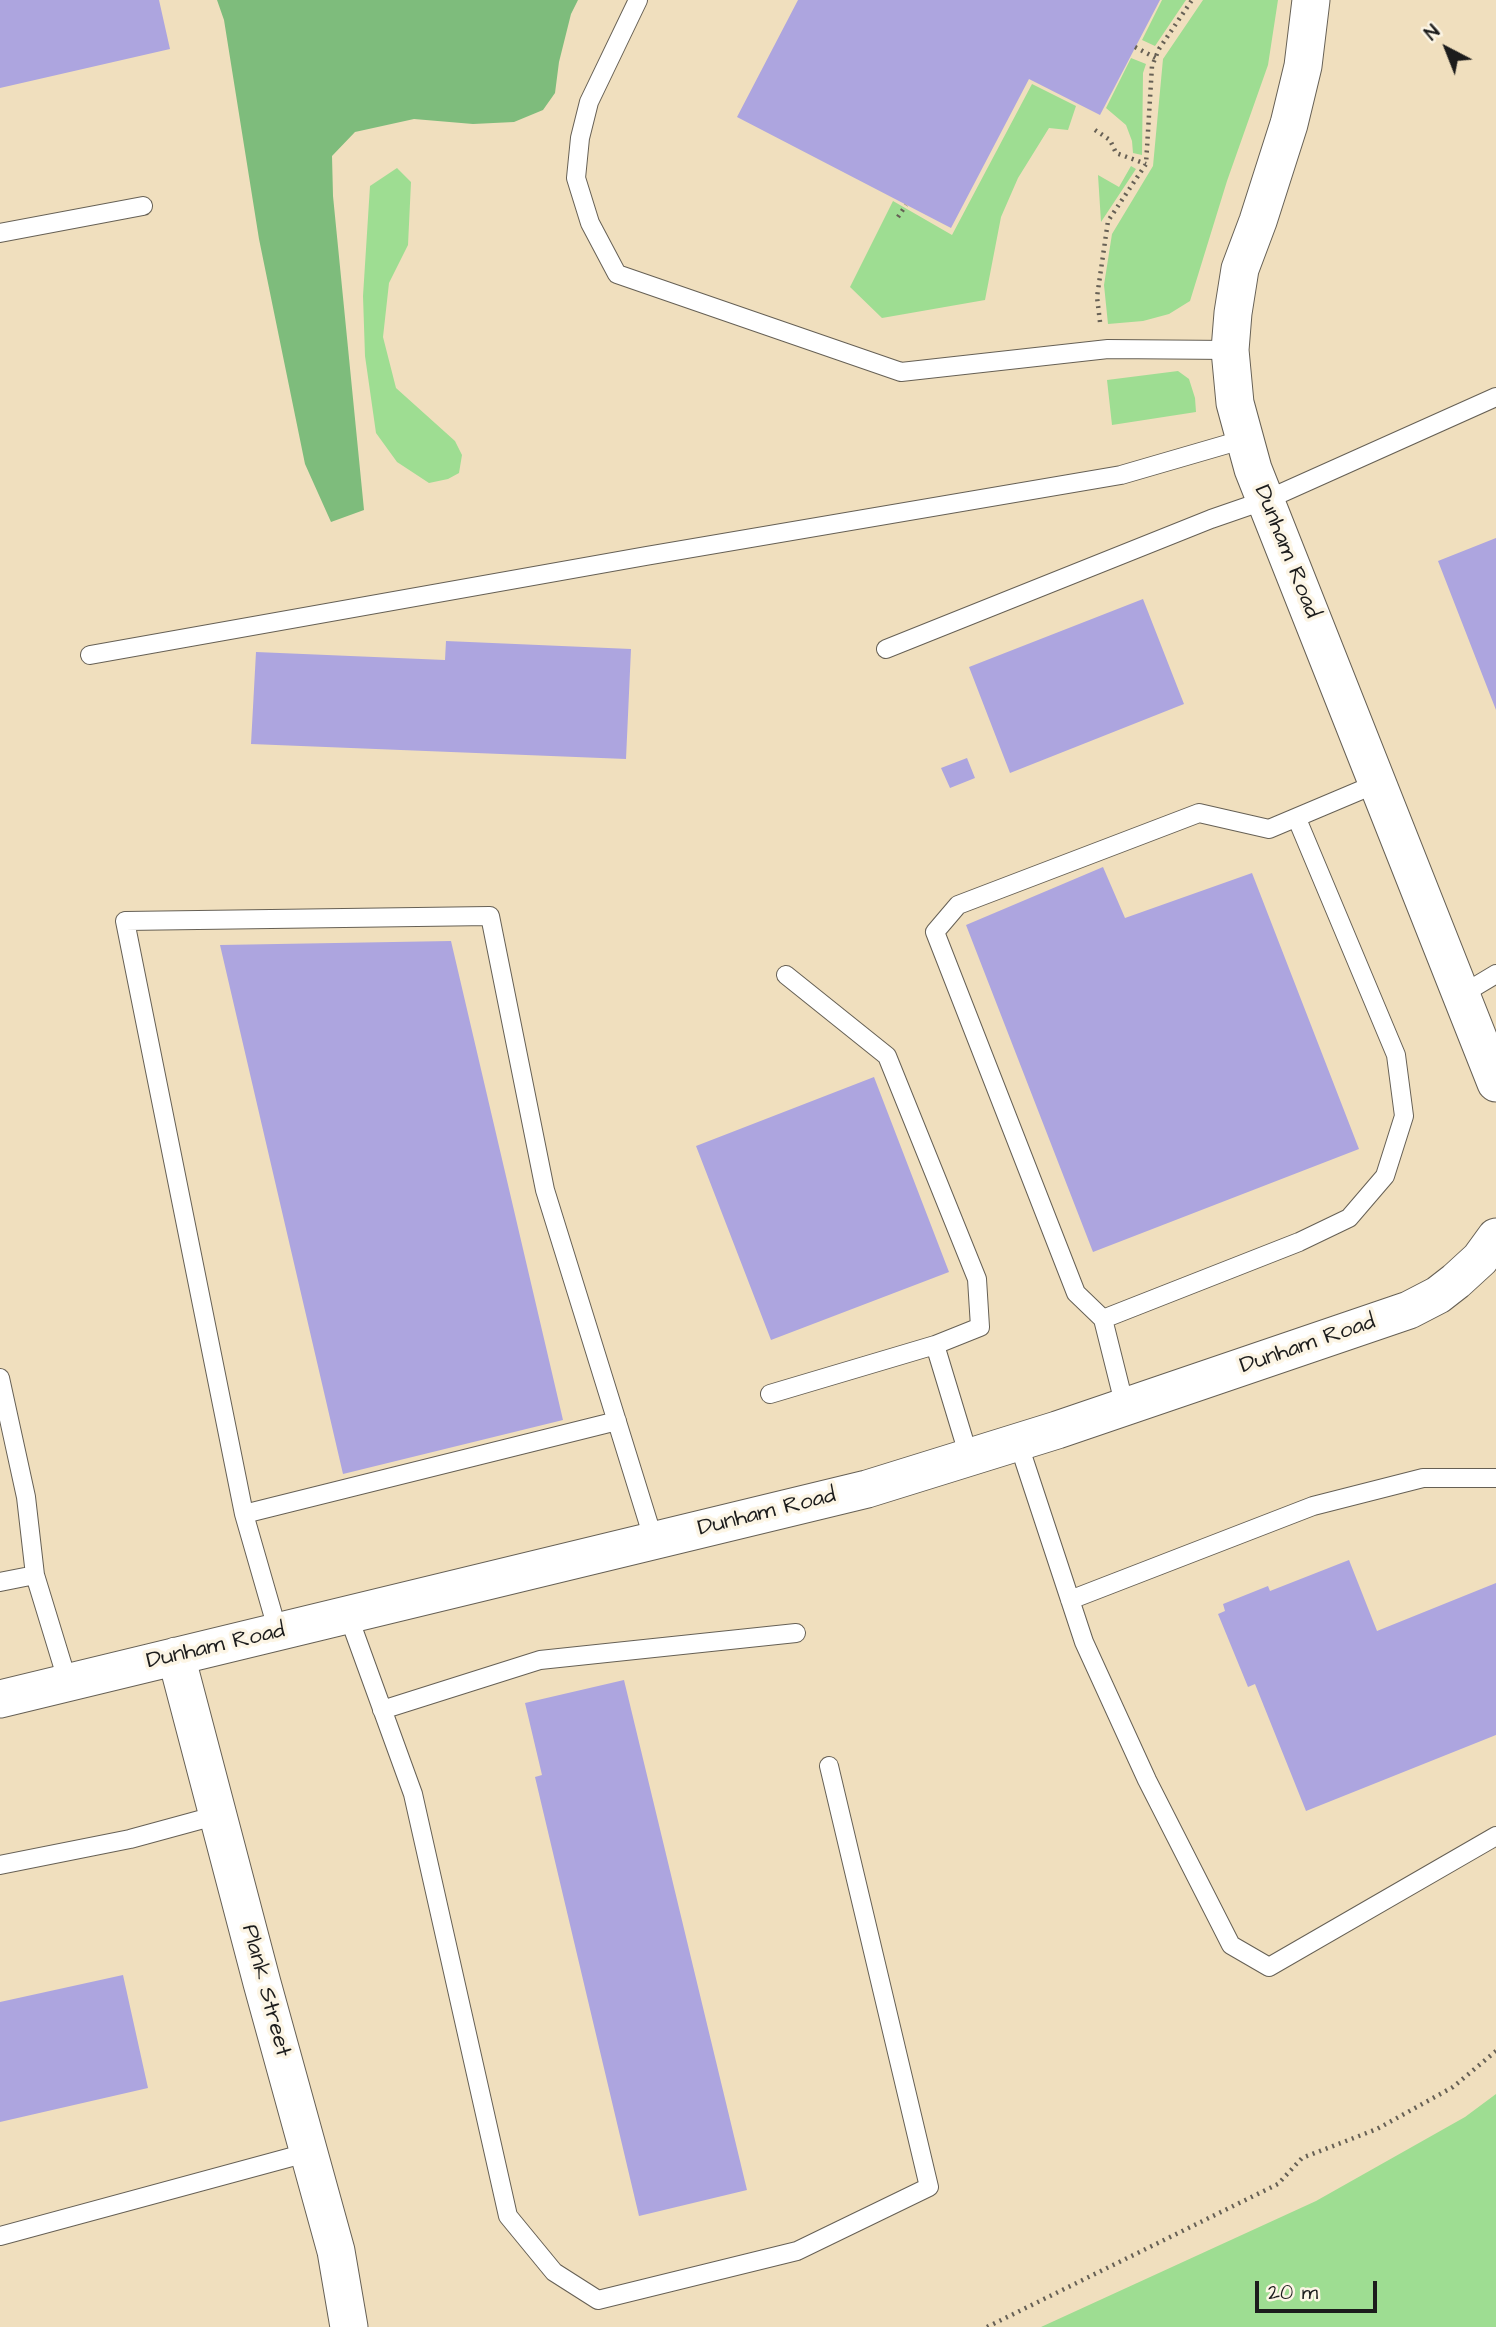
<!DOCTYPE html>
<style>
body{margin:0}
#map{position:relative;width:1496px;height:2327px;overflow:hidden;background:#f0dfbe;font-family:"Architects Daughter",sans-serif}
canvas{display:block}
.north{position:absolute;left:1412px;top:14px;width:70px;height:70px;-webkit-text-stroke:5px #fcf5e5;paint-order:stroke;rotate:318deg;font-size:19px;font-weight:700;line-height:28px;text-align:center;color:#1c1c1c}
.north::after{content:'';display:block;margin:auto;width:24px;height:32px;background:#1c1c1c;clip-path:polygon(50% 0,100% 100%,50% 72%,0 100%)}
.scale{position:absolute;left:1255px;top:2281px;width:122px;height:32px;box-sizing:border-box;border:4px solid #1c1c1c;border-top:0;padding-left:9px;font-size:21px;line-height:24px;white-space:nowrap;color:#1c1c1c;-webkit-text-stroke:5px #fcf5e5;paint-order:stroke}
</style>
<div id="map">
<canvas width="1496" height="2327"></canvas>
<div class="north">N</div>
<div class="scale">20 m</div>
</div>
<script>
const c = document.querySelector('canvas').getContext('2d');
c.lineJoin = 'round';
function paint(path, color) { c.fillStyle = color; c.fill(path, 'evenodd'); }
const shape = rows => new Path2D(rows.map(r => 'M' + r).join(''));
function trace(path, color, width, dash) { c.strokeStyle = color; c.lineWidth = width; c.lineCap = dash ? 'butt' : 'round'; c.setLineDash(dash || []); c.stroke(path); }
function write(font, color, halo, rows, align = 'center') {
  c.font = font + ' "Architects Daughter",sans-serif'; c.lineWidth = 7; c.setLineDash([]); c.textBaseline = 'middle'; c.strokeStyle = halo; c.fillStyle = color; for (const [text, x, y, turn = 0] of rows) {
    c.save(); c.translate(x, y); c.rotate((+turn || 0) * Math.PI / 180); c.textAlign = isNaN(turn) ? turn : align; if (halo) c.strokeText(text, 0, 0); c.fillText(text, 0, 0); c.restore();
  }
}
paint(shape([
 [1162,0,1186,0,1155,46,1142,40],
 [1203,0,1278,0,1268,65,1227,181,1190,301,1169,314,1143,321,1108,324,1104,285,1112,234,1153,166,1163,59],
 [1131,58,1146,64,1143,73,1142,155,1133,153,1132,141,1126,125,1106,108],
 [1032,84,1076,106,1068,130,1049,128,1018,178,1001,217,985,300,882,318,850,287,893,201,952,235],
 [1131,166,1136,169,1101,222,1098,175,1119,187],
 [397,168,411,182,408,245,389,283,383,337,396,388,455,441,462,455,459,473,448,479,429,483,397,462,376,433,365,356,363,296,370,186],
 [1178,371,1189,379,1195,398,1196,412,1112,425,1107,380],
 [1496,2094,1496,2327,1041,2327,1316,2201,1465,2117]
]), '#9edd92');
paint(shape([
 [217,0,578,0,571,14,559,62,555,93,543,110,514,122,473,124,414,119,355,132,332,156,333,196,364,510,331,522,305,464,259,239,224,20]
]), '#7ebc7c');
paint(shape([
 [0,0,159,0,170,49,0,88],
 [798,0,1160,0,1100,115,1029,79,951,228,737,117],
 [1496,538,1496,710,1438,561],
 [1143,599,1184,704,1010,773,969,667],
 [446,641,631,649,626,759,251,744,256,652,445,660],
 [967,758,975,778,950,788,941,768],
 [1103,867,1125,918,1252,873,1359,1149,1093,1252,966,925],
 [451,941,563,1420,343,1474,220,945],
 [874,1077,949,1272,771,1340,696,1146],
 [1349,1560,1377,1631,1496,1583,1496,1735,1306,1811,1255,1684,1248,1687,1218,1614,1225,1611,1223,1604,1268,1586,1270,1591],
 [624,1680,747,2190,639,2216,535,1777,542,1775,525,1703],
 [123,1975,148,2088,0,2122,0,2002]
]), '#ada5df');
const lane = shape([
 [638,0,589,102,580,138,576,178,590,223,617,274,901,372,1108,349,1230,350],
 [0,233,143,206],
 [886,649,1211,519,1266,500,1496,397],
 [90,655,646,556,1121,475,1245,439],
 [786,975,887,1056,977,1279,980,1327,935,1345,969,1457],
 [1461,995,1496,974],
 [1103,1319,1299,1242,1349,1218,1385,1176,1404,1116,1396,1055,1297,819],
 [0,1378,26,1497,35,1575],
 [770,1394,935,1345],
 [1125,1407,1103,1319,1076,1293,935,932,958,905,1199,813,1269,829,1378,783],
 [1018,1442,1084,1642,1147,1780,1231,1945,1269,1967,1496,1836],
 [244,1514,617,1421],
 [0,1582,35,1575,68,1683],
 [1070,1600,1313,1506,1423,1478,1496,1478],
 [348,1615,413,1794,508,2216,554,2272,598,2300,797,2251,929,2187,829,1766],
 [278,1632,244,1514,125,921,490,916,545,1190,654,1541],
 [382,1710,540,1660,796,1633],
 [0,1865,130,1839,218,1815],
 [0,2236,310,2152]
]);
const street = shape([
 [1311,0,1303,66,1289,124,1258,221,1240,269,1233,313,1230,350,1235,403,1253,469,1496,1083],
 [176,1656,262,1983,336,2251,349,2327],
 [0,1699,867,1489,1057,1430,1409,1310,1438,1295,1456,1281,1480,1259,1496,1237]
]);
trace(lane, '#666055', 20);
trace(street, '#666055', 39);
trace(shape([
 [1135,47,1156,58],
 [1095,130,1110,140,1116,153,1146,164],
 [898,217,906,205],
 [1100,322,1097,297,1108,221,1146,164,1152,66,1159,49,1192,0],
 [987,2327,1278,2184,1302,2158,1377,2129,1453,2087,1496,2051]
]), '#666055', 4.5, [2, 5]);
trace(lane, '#fff', 18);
trace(street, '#fff', 37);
write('23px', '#1c1c1c', '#fcf5e5', [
 ["Dunham Road",1286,552,68],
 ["Dunham Road",1308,1345,-19],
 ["Dunham Road",767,1513,-14],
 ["Dunham Road",216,1647,-13],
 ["Plank Street",265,1991,75]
]);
</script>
